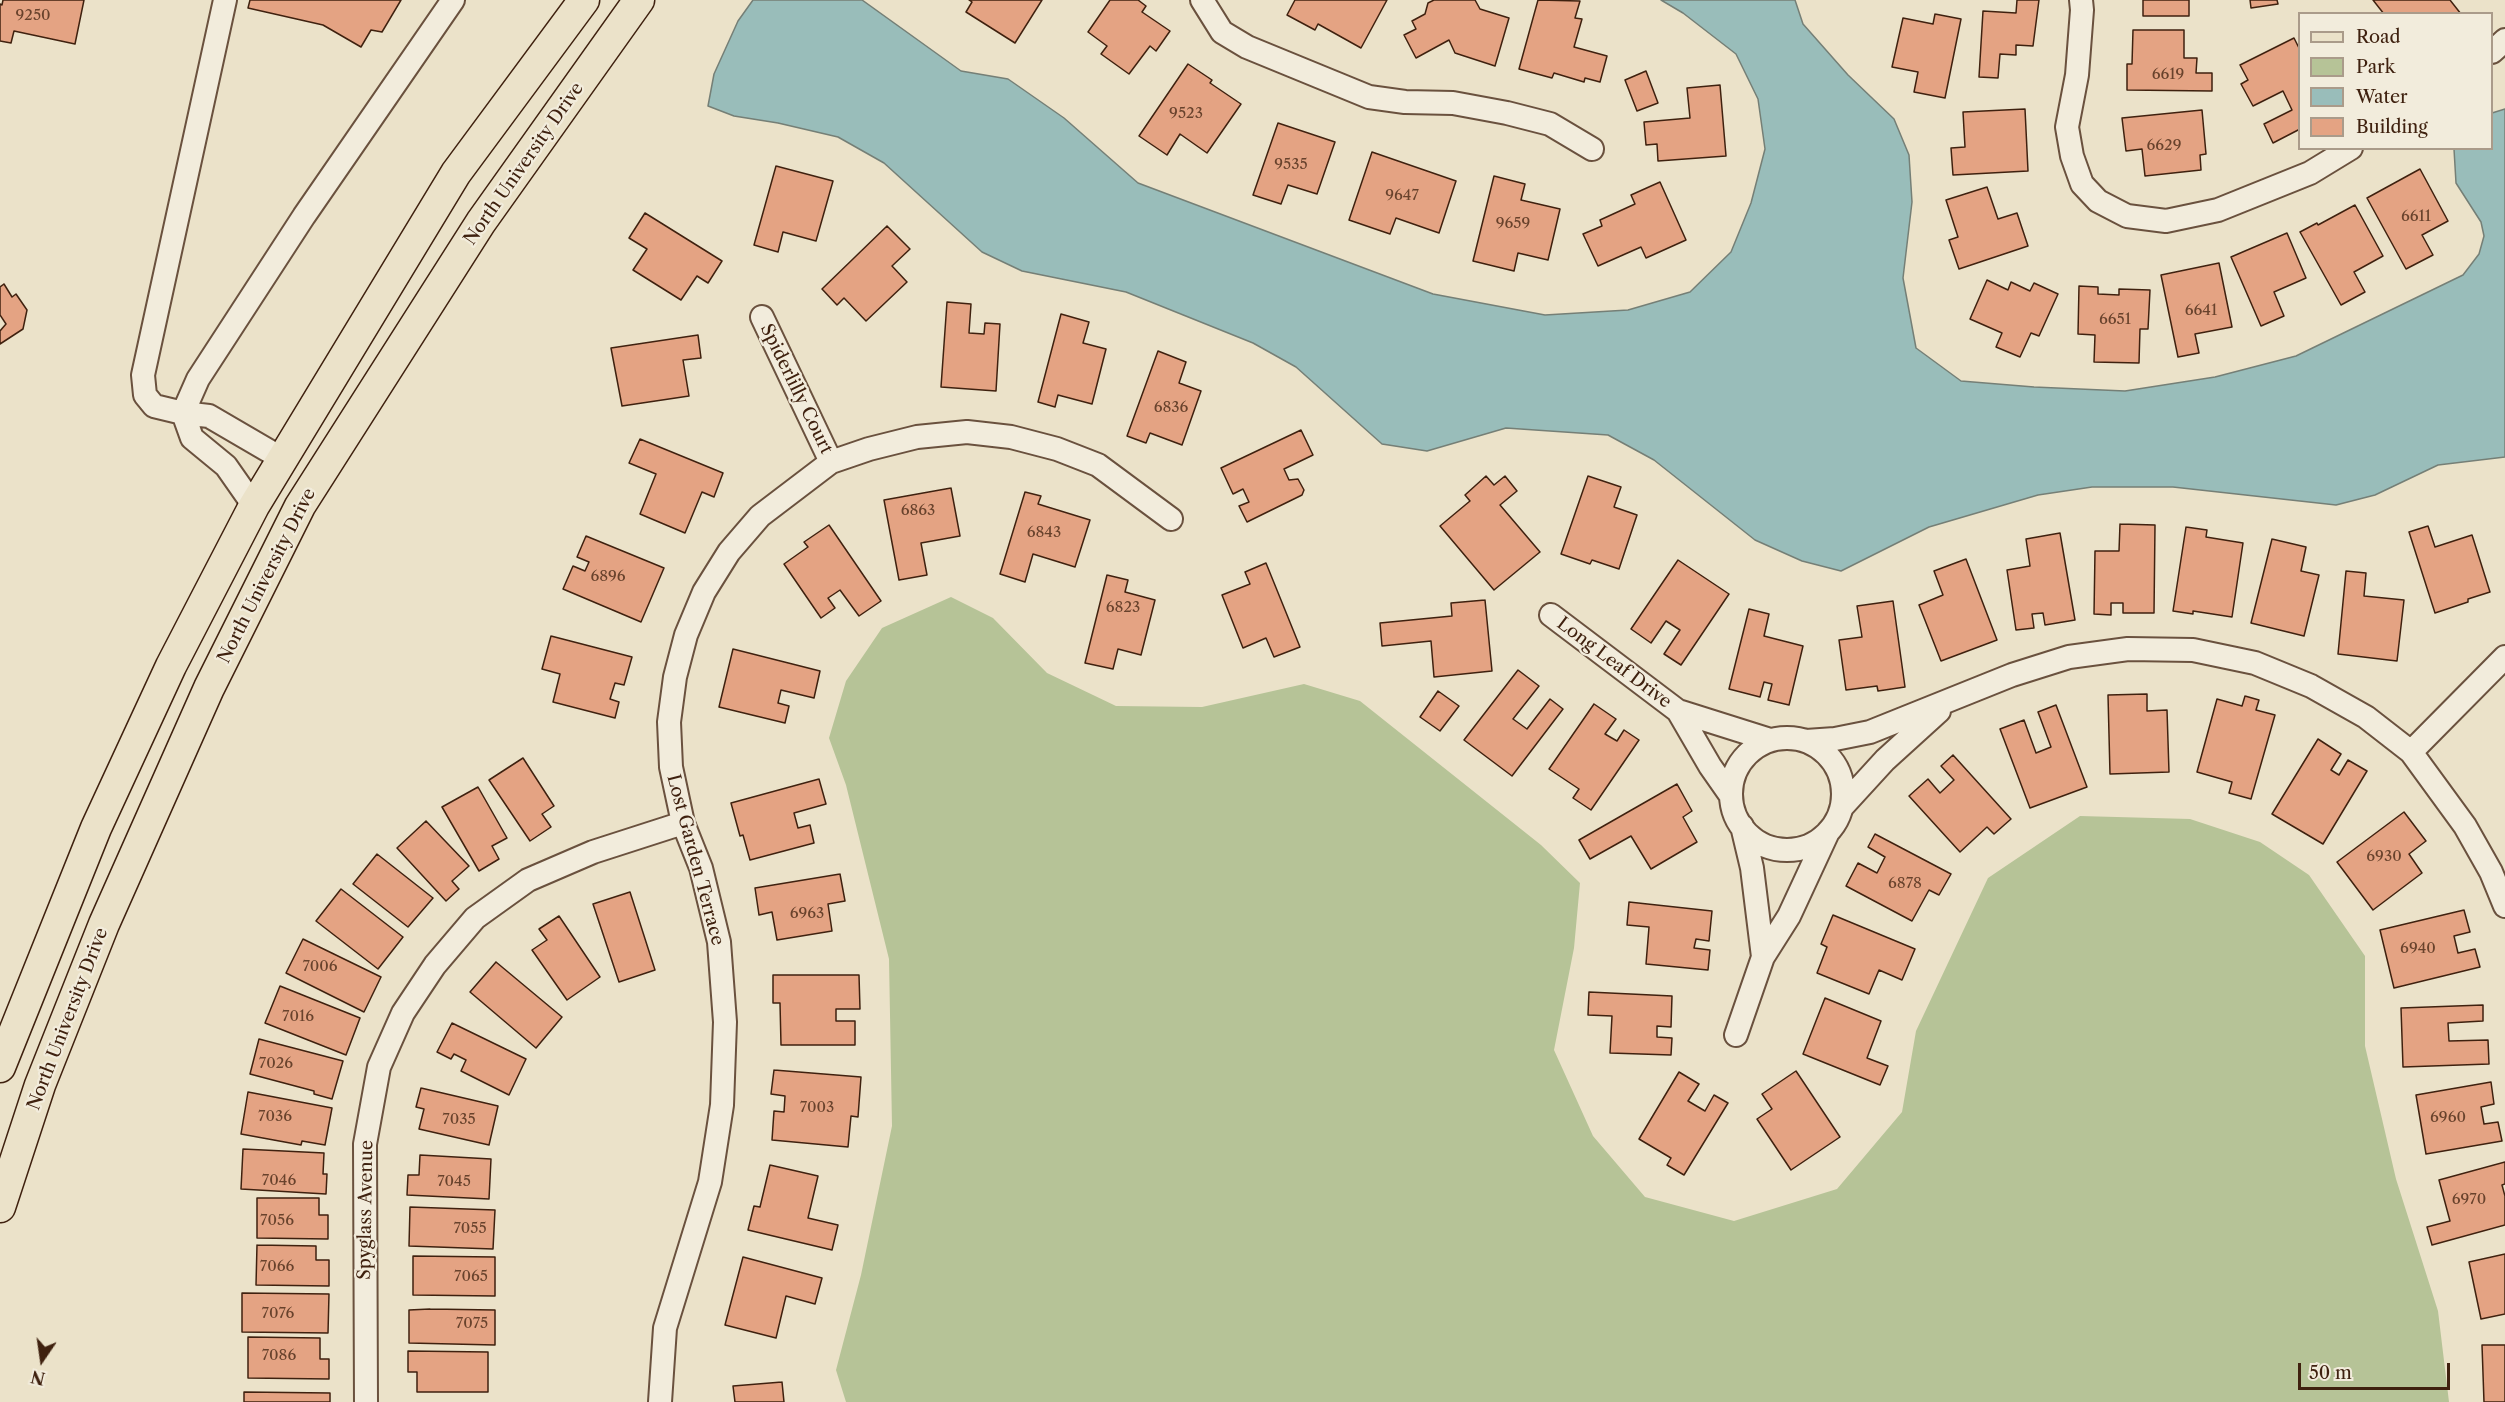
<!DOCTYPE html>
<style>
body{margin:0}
#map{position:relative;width:2505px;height:1402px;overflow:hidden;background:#ebe2c9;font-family:"Libre Caslon Text",serif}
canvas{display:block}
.legend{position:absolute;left:2298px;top:12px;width:195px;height:138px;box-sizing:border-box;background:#f2ecdc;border:2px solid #aa9b8a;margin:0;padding:8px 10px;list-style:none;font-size:18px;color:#3f210f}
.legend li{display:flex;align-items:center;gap:12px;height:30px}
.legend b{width:30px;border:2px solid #aa9b8a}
.north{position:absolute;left:12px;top:1330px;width:60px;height:60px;-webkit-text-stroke:4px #f2ecdc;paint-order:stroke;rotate:193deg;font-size:16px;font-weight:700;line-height:24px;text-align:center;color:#3f210f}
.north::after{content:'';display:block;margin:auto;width:21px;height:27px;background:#3f210f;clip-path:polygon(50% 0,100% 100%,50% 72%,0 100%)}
.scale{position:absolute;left:2298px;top:1363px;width:152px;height:27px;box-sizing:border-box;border:3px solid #3f210f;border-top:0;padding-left:8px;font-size:18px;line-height:21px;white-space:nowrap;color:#3f210f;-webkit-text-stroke:4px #f2ecdc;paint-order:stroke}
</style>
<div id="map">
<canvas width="2505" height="1402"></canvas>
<ul class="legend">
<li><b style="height:8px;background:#ebe2c9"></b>Road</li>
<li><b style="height:16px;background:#b6c397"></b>Park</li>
<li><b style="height:16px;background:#99bdba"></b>Water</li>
<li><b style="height:16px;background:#e4a383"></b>Building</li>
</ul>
<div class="north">N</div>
<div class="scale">50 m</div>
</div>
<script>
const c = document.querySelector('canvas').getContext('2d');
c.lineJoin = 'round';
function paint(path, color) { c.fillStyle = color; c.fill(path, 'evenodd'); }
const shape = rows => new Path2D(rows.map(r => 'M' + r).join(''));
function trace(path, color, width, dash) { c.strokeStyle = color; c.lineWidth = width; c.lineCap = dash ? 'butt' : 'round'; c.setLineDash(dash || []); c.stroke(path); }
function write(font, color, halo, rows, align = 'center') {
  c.font = font + ' "Libre Caslon Text",serif'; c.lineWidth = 4.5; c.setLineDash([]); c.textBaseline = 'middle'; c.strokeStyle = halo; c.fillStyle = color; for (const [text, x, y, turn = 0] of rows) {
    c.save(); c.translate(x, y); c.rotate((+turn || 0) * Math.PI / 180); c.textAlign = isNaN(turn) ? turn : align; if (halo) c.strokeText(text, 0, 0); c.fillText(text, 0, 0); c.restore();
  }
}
paint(shape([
 [951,597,993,618,1047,673,1116,706,1202,707,1304,684,1360,701,1541,845,1580,883,1574,948,1554,1050,1593,1136,1645,1197,1734,1221,1837,1189,1902,1112,1916,1031,1988,878,2080,816,2190,819,2260,842,2309,875,2365,956,2365,1046,2396,1179,2438,1311,2449,1402,846,1402,836,1370,861,1275,892,1126,889,959,846,785,829,738,846,681,882,628]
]), '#b6c397');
const water = shape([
 [753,0,862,0,961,71,1008,79,1064,118,1138,183,1433,294,1545,315,1628,310,1690,292,1731,252,1751,203,1765,149,1758,99,1736,54,1683,13,1661,0,1795,0,1803,24,1848,75,1894,119,1909,155,1912,202,1903,278,1916,348,1961,381,2034,387,2125,391,2215,377,2296,356,2463,275,2479,254,2484,236,2481,222,2456,183,2454,149,2492,148,2492,113,2505,109,2505,457,2438,465,2375,495,2336,505,2173,487,2092,487,2038,495,1929,527,1841,571,1802,561,1755,540,1654,460,1608,435,1506,428,1427,451,1382,444,1296,367,1253,343,1126,292,1022,271,982,252,884,163,838,137,778,123,734,116,708,106,714,74,738,21,753,0]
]);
paint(water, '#99bdba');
trace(water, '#757f76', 1.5);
const building = shape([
 [3,0,84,0,75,44,14,31,11,43,0,41,0,4,2,5,3,0],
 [250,0,401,0,382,32,371,30,361,47,323,25,248,8,250,0],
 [969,0,1042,0,1015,43,966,12,972,2,969,0],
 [1110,0,1138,0,1146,6,1142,12,1170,31,1156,51,1150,46,1129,74,1101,54,1107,46,1088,32,1110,0],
 [1295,0,1387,0,1361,48,1318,24,1315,30,1287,15,1295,0],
 [1434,0,1475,0,1480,9,1509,18,1495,66,1455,53,1449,40,1416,58,1404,35,1416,29,1412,21,1425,14,1428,3,1434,0],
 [1538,0,1580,1,1575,18,1582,19,1574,47,1607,56,1600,82,1585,78,1584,82,1554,73,1552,78,1519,69,1538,0],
 [2017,0,2039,0,2033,46,2016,45,2016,55,2000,54,1998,78,1979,77,1983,11,2016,13,2017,0],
 [2143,0,2189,0,2189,16,2143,16,2143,0],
 [2250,0,2277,0,2278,4,2251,8,2250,0],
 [2373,0,2450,0,2461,14,2384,14,2373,0],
 [1935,14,1961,19,1945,98,1914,92,1918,72,1892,67,1903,18,1933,24,1935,14],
 [2133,30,2184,30,2184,58,2197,58,2196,73,2212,73,2212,91,2127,90,2127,64,2132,64,2133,30],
 [2294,38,2300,50,2300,129,2273,143,2264,124,2292,110,2283,91,2253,106,2241,84,2248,80,2240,65,2294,38],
 [1188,64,1212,80,1210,83,1241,104,1207,153,1180,134,1167,155,1139,136,1188,64],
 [1646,71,1658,103,1637,111,1625,80,1646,71],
 [1720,85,1726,156,1658,161,1657,144,1646,145,1644,122,1690,118,1687,88,1720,85],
 [2025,109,2028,171,1953,175,1951,148,1965,147,1963,112,2025,109],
 [2202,110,2206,154,2200,155,2201,170,2145,176,2142,149,2126,151,2122,118,2202,110],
 [1278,123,1335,142,1317,194,1288,185,1281,204,1253,195,1278,123],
 [1372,152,1456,181,1439,233,1396,218,1390,234,1349,220,1372,152],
 [776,166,833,181,816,241,783,232,778,252,754,245,776,166],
 [2420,169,2448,221,2422,235,2433,255,2406,269,2367,198,2420,169],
 [1494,176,1525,184,1521,200,1560,209,1548,260,1518,253,1514,271,1473,261,1494,176],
 [1660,182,1686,240,1646,258,1641,247,1598,266,1583,234,1602,226,1600,220,1635,204,1631,195,1660,182],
 [1987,187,1998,219,2017,213,2028,246,1959,269,1949,240,1958,237,1946,200,1987,187],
 [2355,205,2383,256,2354,272,2365,292,2341,305,2300,232,2317,223,2318,225,2355,205],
 [645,213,722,261,708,283,697,276,681,300,633,270,647,249,629,238,645,213],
 [887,226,910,249,892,266,907,282,866,321,844,298,837,305,822,289,887,226],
 [2287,233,2306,278,2274,292,2284,316,2261,326,2231,257,2287,233],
 [2219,263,2232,327,2195,334,2199,353,2178,357,2161,275,2219,263],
 [1987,280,2008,290,2011,282,2030,291,2034,283,2058,294,2039,336,2031,333,2020,357,1996,347,2002,333,1970,319,1987,280],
 [4,284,12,297,16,294,27,310,23,329,0,344,0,331,6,324,0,315,0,287,4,284],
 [2079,286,2098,287,2098,294,2119,295,2119,289,2150,290,2148,329,2140,329,2139,363,2094,362,2095,335,2078,334,2079,286],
 [947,302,971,304,969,333,984,334,985,323,1000,324,996,391,941,387,947,302],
 [1061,314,1089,322,1083,343,1106,349,1092,404,1058,395,1055,407,1038,402,1061,314],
 [698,335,701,358,683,360,689,396,622,406,611,348,698,335],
 [1158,351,1186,362,1179,383,1201,391,1182,445,1150,433,1146,443,1127,436,1158,351],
 [1301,430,1313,455,1284,469,1289,480,1298,479,1304,490,1302,495,1247,522,1239,506,1249,502,1243,489,1233,494,1221,468,1301,430],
 [640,439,723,473,714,497,702,492,685,533,640,514,656,474,629,463,640,439],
 [1486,476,1494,485,1505,476,1517,491,1500,505,1540,552,1494,590,1440,526,1470,501,1465,495,1486,476],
 [1588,476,1621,487,1614,507,1637,515,1619,569,1592,560,1590,564,1561,554,1588,476],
 [951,488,960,536,921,543,927,575,899,580,884,500,951,488],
 [1025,492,1041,496,1038,504,1090,520,1075,567,1033,554,1025,582,1000,574,1025,492],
 [2120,524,2155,525,2154,613,2123,613,2123,603,2111,603,2111,615,2094,614,2095,551,2119,551,2120,524],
 [829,525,881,601,859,616,840,590,828,598,835,608,821,618,784,564,808,547,804,542,829,525],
 [2428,526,2435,547,2472,535,2490,592,2468,599,2468,602,2435,613,2409,532,2428,526],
 [2186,527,2207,530,2206,537,2243,543,2232,617,2193,611,2193,614,2173,611,2186,527],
 [2060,533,2075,620,2045,625,2043,613,2032,614,2034,628,2016,630,2007,570,2030,566,2026,539,2060,533],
 [586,536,664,568,641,622,563,589,573,566,585,571,589,562,577,557,586,536],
 [2272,539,2306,547,2301,571,2319,575,2304,636,2251,623,2272,539],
 [1966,559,1997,640,1941,661,1919,605,1943,595,1934,571,1966,559],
 [1678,560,1729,594,1681,665,1664,654,1680,630,1666,621,1651,643,1631,629,1678,560],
 [1266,563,1300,647,1274,657,1266,638,1243,648,1222,595,1250,584,1245,572,1266,563],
 [2346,571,2366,573,2364,596,2404,600,2397,661,2338,654,2346,571],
 [1107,575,1128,580,1125,592,1155,600,1141,655,1118,649,1113,669,1085,663,1107,575],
 [1485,600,1492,671,1434,677,1431,641,1382,646,1380,623,1452,616,1451,603,1485,600],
 [1893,601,1905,687,1878,691,1877,686,1846,690,1839,640,1862,637,1857,606,1893,601],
 [1749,609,1769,614,1764,636,1803,646,1789,705,1768,700,1772,684,1764,682,1760,697,1729,689,1749,609],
 [551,636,632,657,624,685,615,683,610,699,619,702,615,718,553,702,560,674,542,669,551,636],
 [733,649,820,671,814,698,781,690,778,703,789,706,785,723,719,707,733,649],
 [1518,670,1539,686,1513,719,1527,729,1550,699,1563,709,1512,776,1464,740,1518,670],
 [1438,691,1459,706,1440,731,1420,717,1438,691],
 [2147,694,2147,711,2167,710,2169,772,2110,774,2108,695,2147,694],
 [2245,696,2259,700,2256,710,2275,715,2251,799,2229,793,2232,782,2197,772,2217,699,2242,706,2245,696],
 [1594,704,1616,719,1605,734,1617,741,1624,730,1639,740,1591,810,1573,798,1579,789,1549,769,1594,704],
 [2056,705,2087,787,2030,808,2000,729,2024,720,2036,753,2051,747,2038,712,2056,705],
 [2318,739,2341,754,2331,770,2339,775,2348,760,2367,771,2323,844,2272,814,2318,739],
 [1953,755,2011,819,1994,834,1987,827,1960,852,1909,796,1928,779,1940,793,1954,780,1941,766,1953,755],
 [523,758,554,806,542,814,551,827,530,841,489,780,523,758],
 [819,779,826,804,794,813,798,828,810,825,814,843,750,860,743,835,740,836,731,803,819,779],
 [1677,784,1692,811,1683,817,1697,842,1651,869,1631,836,1590,859,1579,840,1677,784],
 [478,787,507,838,492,846,499,859,479,871,442,807,478,787],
 [2404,812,2426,841,2409,854,2422,873,2373,910,2337,862,2404,812],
 [426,821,469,866,452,881,459,889,446,901,397,848,426,821],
 [1875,834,1951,874,1939,895,1929,890,1912,921,1846,886,1858,863,1877,873,1885,857,1868,847,1875,834],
 [377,854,433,898,408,927,353,884,377,854],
 [840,874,845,901,828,904,832,931,777,940,772,912,759,915,755,888,840,874],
 [341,889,403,937,378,969,316,921,341,889],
 [630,892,655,970,619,982,593,904,630,892],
 [1629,902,1712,911,1709,941,1696,939,1694,948,1710,950,1708,970,1646,964,1649,927,1627,925,1629,902],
 [2464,910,2470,932,2454,936,2458,953,2475,949,2480,967,2394,988,2380,930,2464,910],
 [1833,915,1915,949,1902,980,1879,970,1869,994,1817,973,1827,947,1821,944,1833,915],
 [559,916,600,977,567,1000,532,950,547,940,539,929,559,916],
 [303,939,381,977,364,1012,286,973,303,939],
 [496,962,562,1017,536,1048,470,992,496,962],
 [773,975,859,975,860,1009,836,1009,836,1021,855,1021,855,1045,781,1045,780,1003,773,1003,773,975],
 [280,986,360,1018,346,1055,265,1023,280,986],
 [1589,992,1672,996,1671,1027,1657,1026,1657,1037,1672,1038,1671,1055,1610,1053,1612,1016,1588,1015,1589,992],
 [1825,998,1881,1021,1867,1058,1888,1066,1880,1085,1803,1054,1825,998],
 [2483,1005,2483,1021,2448,1023,2449,1041,2488,1040,2489,1064,2403,1067,2401,1008,2483,1005],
 [452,1023,526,1059,509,1095,461,1071,466,1060,454,1054,451,1059,437,1052,452,1023],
 [259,1039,343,1061,332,1099,314,1094,314,1091,250,1074,259,1039],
 [774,1070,861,1077,858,1117,851,1116,848,1147,772,1140,774,1111,784,1112,785,1096,771,1094,774,1070],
 [1796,1071,1840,1137,1791,1170,1757,1119,1772,1109,1762,1094,1796,1071],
 [1679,1072,1699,1084,1688,1101,1705,1111,1714,1095,1728,1103,1684,1175,1667,1165,1671,1158,1639,1139,1679,1072],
 [2491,1082,2494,1104,2481,1107,2484,1124,2498,1122,2502,1141,2426,1154,2416,1095,2491,1082],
 [421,1088,498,1106,489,1145,419,1129,424,1109,416,1107,421,1088],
 [248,1092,332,1108,325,1145,302,1141,301,1145,241,1134,248,1092],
 [243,1149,324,1153,323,1174,327,1174,326,1194,241,1189,243,1149],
 [420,1155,491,1159,489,1199,407,1195,408,1175,419,1175,420,1155],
 [2505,1162,2505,1184,2502,1185,2505,1196,2505,1225,2432,1245,2427,1227,2450,1221,2439,1180,2505,1162],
 [770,1165,818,1176,808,1218,838,1225,832,1250,748,1230,754,1206,760,1207,770,1165],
 [257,1198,319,1198,319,1215,328,1215,328,1239,257,1238,257,1198],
 [410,1207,495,1210,493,1249,409,1246,410,1207],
 [257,1245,316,1246,316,1260,329,1260,329,1286,256,1285,257,1245],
 [2505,1254,2505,1314,2481,1319,2469,1262,2505,1254],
 [413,1256,495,1257,495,1296,413,1295,413,1256],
 [743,1257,822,1278,815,1304,786,1296,776,1338,725,1325,743,1257],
 [242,1293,329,1294,328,1333,242,1332,242,1293],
 [430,1309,495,1310,495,1345,409,1343,409,1310,430,1309],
 [248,1337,320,1338,320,1359,329,1359,329,1379,248,1378,248,1337],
 [2482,1345,2505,1345,2505,1402,2484,1402,2482,1345],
 [408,1351,488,1352,488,1392,417,1392,417,1372,408,1372,408,1351],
 [782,1382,784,1402,735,1402,733,1386,782,1382],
 [244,1392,330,1393,330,1402,244,1402,244,1392]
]);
paint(building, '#e4a383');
trace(building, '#3f210f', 1.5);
const minor = shape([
 [225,0,143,375,145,395,154,406,183,413,198,379,304,216,453,0],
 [1202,0,1222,32,1247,47,1369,97,1405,102,1453,103,1507,113,1550,124,1592,149],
 [2081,0,2082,10,2077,75,2067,127,2072,156,2082,184,2098,201,2127,216,2166,221,2218,210,2310,173,2351,148],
 [2492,52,2505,40],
 [762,317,831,462],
 [254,506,226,466,192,438,183,413,209,416,281,458],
 [1551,615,1678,711,1770,740],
 [1678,711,1710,766,1731,796],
 '1731 794a56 56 0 1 1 112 0a56 56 0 1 1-112 0Z',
 [1806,741,1835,739,1870,732,2012,675,2069,657,2128,649,2193,650,2255,663,2311,686,2366,717,2411,752,2465,826,2491,872,2505,906],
 [2411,752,2505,657],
 [1842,807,1885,760,1939,711],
 [1742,826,1752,868,1763,957],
 [1736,1035,1763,957,1789,916,1828,832],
 [366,1402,365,1144,379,1067,403,1013,435,965,475,918,528,880,593,852,683,823],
 [660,1402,665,1328,710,1182,722,1105,725,1022,719,942,701,868,683,823,671,767,669,722,675,677,686,635,704,592,729,552,760,516,831,462,869,449,917,437,967,432,1011,437,1057,449,1098,465,1171,519]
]);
const major = shape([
 [0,1067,96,828,171,666,254,506,456,173,584,0],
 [0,1207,40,1085,104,924,209,688,300,506,481,222,639,0]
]);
trace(minor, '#6a513e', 26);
trace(major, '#3f210f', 33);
trace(minor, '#f2ecdc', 22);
trace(major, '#ebe2c9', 30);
write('15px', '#68422c', null, [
 ["9250",33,16],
 ["6619",2168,75],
 ["9523",1186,114],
 ["6629",2164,146],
 ["9535",1291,165],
 ["9647",1402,196],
 ["6611",2416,217],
 ["9659",1513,224],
 ["6641",2201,311],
 ["6651",2115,320],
 ["6836",1171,408],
 ["6863",918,511],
 ["6843",1044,533],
 ["6896",608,577],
 ["6823",1123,608],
 ["6930",2384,857],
 ["6878",1905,884],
 ["6963",807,914],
 ["6940",2418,949],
 ["7006",320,967],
 ["7016",298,1017],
 ["7026",276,1064],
 ["7003",817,1108],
 ["7036",275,1117],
 ["6960",2448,1118],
 ["7035",459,1120],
 ["7046",279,1181],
 ["7045",454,1182],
 ["6970",2469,1200],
 ["7056",277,1221],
 ["7055",470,1229],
 ["7066",277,1267],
 ["7065",471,1277],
 ["7076",278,1314],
 ["7075",472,1324],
 ["7086",279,1356]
]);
write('18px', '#3f210f', '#f2ecdc', [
 ["North University Drive",524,164,-55],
 ["Spiderlilly Court",796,389,64],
 ["North University Drive",267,576,-63],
 ["Long Leaf Drive",1614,663,37],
 ["Lost Garden Terrace",695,860,75],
 ["North University Drive",68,1019,-69],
 ["Spyglass Avenue",366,1210,-89]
]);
</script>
